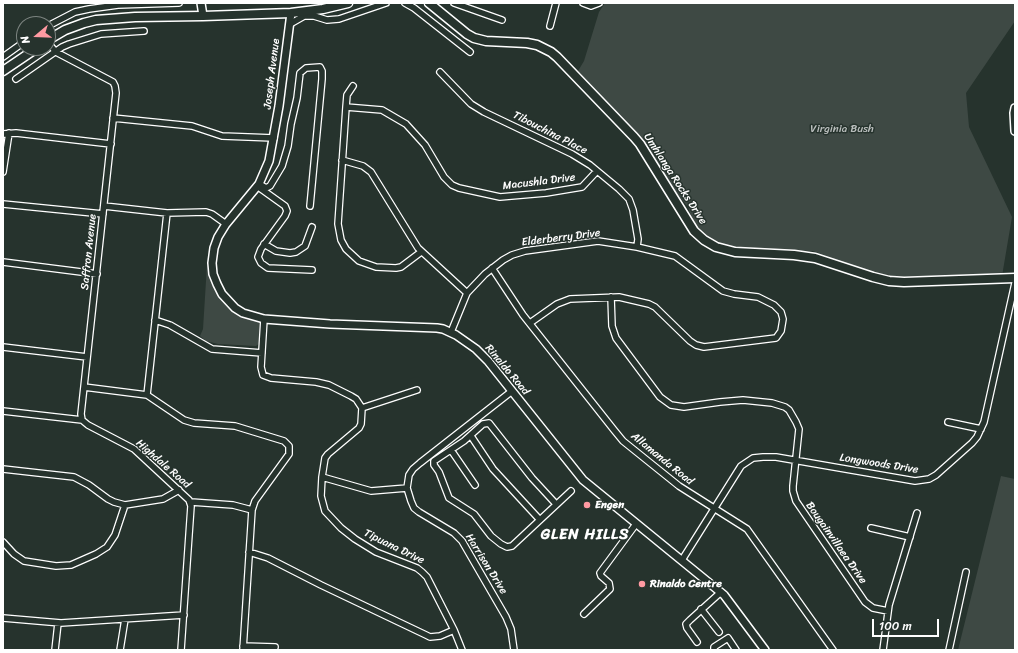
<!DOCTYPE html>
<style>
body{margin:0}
#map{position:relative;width:1018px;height:653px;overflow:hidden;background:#26332d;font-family:Sriracha,sans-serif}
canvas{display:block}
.frame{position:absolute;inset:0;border:4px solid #fff;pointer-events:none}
.north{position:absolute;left:16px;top:16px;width:40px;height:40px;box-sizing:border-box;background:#26332d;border:1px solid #7d8581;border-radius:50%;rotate:251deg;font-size:11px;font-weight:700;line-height:16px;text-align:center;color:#fff}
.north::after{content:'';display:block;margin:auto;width:14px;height:18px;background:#ff9aa2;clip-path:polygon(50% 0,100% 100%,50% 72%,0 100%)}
.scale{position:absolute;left:872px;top:619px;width:67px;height:18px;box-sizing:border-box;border:2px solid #fff;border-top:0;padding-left:5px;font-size:12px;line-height:14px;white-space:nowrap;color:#fff;-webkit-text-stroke:3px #26332d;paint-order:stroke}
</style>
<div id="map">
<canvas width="1018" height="653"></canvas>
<div class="frame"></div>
<div class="north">N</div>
<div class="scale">100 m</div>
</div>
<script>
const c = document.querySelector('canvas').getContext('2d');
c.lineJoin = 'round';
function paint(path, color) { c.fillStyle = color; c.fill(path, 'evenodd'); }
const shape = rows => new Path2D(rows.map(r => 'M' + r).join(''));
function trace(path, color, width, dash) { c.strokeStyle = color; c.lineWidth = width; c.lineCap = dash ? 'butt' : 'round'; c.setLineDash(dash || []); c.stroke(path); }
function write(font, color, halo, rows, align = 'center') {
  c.font = font + ' Sriracha,sans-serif'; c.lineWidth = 3; c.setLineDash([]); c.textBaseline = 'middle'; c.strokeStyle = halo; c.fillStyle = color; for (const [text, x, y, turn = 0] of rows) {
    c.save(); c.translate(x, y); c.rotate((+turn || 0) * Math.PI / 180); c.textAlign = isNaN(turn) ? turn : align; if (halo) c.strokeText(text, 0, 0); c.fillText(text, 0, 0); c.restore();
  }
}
paint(shape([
 [605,3,1015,3,1015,21,966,93,969,127,1012,217,1002,276,903,277,874,273,813,251,760,250,739,248,717,243,703,235,693,222,688,207,675,191,650,150,578,71,584,61,599,12],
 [207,265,209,267,213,280,245,314,263,317,260,343,256,346,218,344,206,341,200,336,203,329],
 [1001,476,1015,479,1015,650,958,650]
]), '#3e4944');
const minor = shape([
 [405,3,414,8,470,52],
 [454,3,502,20],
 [583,3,591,6,599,3],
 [290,24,304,16,314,16,327,20,339,19,386,3],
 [48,26,75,12,89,9,118,5,179,3],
 [550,26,556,3],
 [48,43,56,52,113,82,115,86,116,93,81,414,82,420],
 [3,57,24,42],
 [440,72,471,104,484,112,572,154,590,165,619,189,629,199,633,210,638,239,637,247],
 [16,79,62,47,69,44,101,34,144,31],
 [353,86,347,95,346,107,338,224,341,240,346,249,359,261,376,267,396,268,401,267,421,252],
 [346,107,382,110,406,124,425,145,444,177,452,185,459,188,500,197,546,193,582,187,597,171],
 [113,118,192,126,222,136,274,138],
 [3,134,16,133,111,144],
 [342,160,363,166,371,172,418,248,467,293],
 [3,172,9,133],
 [259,184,266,188,270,186,282,166,288,146,291,124,297,98,300,73,306,68,320,67,322,71,322,79,310,206],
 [257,186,285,206,287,211,285,216,261,249,258,257,261,263,268,268,312,270],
 [3,204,103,214],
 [104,206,167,213,206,212,212,214,226,224],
 [264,244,276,251,290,253,296,252,305,246,312,227],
 [3,262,97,274],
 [492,268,523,315,614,430,623,441,679,486,747,529,833,650],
 [611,297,612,326,616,338,660,397,671,405,684,407,720,402,743,400,772,403,785,407,789,410,796,422,799,429,793,486,793,491,796,501,865,602,873,608,888,611],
 [264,319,261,367,263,375,271,378,316,382,329,385,351,396,356,399,362,408,361,424,359,428,328,454,325,458,322,477,321,496,325,511,341,528,355,539,376,552,417,568,422,572,427,577,454,630,462,650],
 [155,320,170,325,212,349,262,353],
 [451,332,467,293,485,274,503,260,512,255,525,251,598,241,637,247,675,256,723,291,734,294,758,297,774,305,781,312,783,319,781,331,776,338,704,347,696,345,690,341,655,307,649,304,619,297,570,299,557,304,530,323],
 [3,347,87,357],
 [84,387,147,395,184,420,194,423,235,426,284,441,289,446,289,454,255,501,252,510,243,650],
 [512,391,420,463,413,469,409,475,407,488,411,501,414,508,419,512,454,533,462,541,506,617,511,629,514,650],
 [147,395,167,213],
 [362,408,417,390],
 [3,411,82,420,88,425,134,449,189,500,191,506,181,650],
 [948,422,981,429],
 [471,436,493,469,540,520],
 [451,450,475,485],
 [3,469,74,477,89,485,108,499,114,502,125,505,163,499,179,490],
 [322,477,371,491,407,488],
 [191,502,233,505,252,510],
 [556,504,532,478,489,423,483,424,464,441,434,461,434,465,439,472,449,498,474,514,491,536,501,544,507,547,512,546,571,491],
 [871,528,910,537],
 [3,542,14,554,24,561,56,566,71,565,96,554,107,547,115,535,125,505],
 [249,552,268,558,321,585,426,635,430,637,440,636,454,630],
 [682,560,741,466,753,458,763,457,776,457,915,481,929,479,936,475,972,443,977,437,984,422,1015,283],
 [701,609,719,632],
 [584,614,610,589,609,583,601,576,600,573,636,524],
 [3,618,61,623,184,615],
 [697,642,687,628,686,624,690,620,721,592],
 [243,646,275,647],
 [55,650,58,623],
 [120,650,125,619],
 [714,650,714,647,728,638,736,650],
 [883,650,889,605,917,513],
 [949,650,966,572]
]);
const tertiary = shape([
 [201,3,203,16],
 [291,13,279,106,269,161,259,184,226,224,218,237,214,248,212,263,213,274,217,284,222,294,235,308,243,313,264,319,330,324,437,328,443,329,456,335,476,349,488,361,583,480,724,595,765,650],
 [1015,108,1014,113,1015,131]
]);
const secondary = shape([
 [429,3,467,34,474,38,486,41,527,43,537,45,551,52,557,57,634,137,640,144,694,231,704,240,716,247,735,252,794,255,815,258,873,277,889,281,904,282,1015,278],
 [48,40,65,30,84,23,96,20,135,17,203,16,291,13,323,9,348,3],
 [3,71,37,48]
]);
trace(minor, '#fff', 8);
trace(tertiary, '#fff', 10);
trace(secondary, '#fff', 11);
trace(minor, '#26332d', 5.5);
trace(tertiary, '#26332d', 7);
trace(secondary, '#26332d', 8);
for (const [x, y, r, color] of [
 [587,505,4,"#ff9aa2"],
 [642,584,4,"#ff9aa2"]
]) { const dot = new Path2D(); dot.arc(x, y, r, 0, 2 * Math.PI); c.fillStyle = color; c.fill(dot); trace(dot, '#26332d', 1.5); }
write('11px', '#fff', '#26332d', [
 ["Joseph Avenue",272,74,-83],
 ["Tibouchina Place",550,133,27],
 ["Umhlanga Rocks Drive",675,179,57],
 ["Macushla Drive",539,182,-7],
 ["Elderberry Drive",561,238,-7],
 ["Saffron Avenue",89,252,-84],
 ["Rinaldo Road",507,370,50],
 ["Allamanda Road",662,459,39],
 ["Highdale Road",163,464,41],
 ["Longwoods Drive",879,464,9],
 ["Bougainvillaea Drive",836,543,55],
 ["Tipuana Drive",394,547,26],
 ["Harrison Drive",486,564,58]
]);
write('11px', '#bbbfbe', '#26332d', [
 ["Virginia Bush",842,129]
]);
write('bold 11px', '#fff', '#26332d', [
 ["Engen",595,505],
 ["Rinaldo Centre",650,584]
], 'left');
c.letterSpacing = '1px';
write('bold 15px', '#fff', '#26332d', [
 ["GLEN HILLS",585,535]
]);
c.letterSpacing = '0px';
</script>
